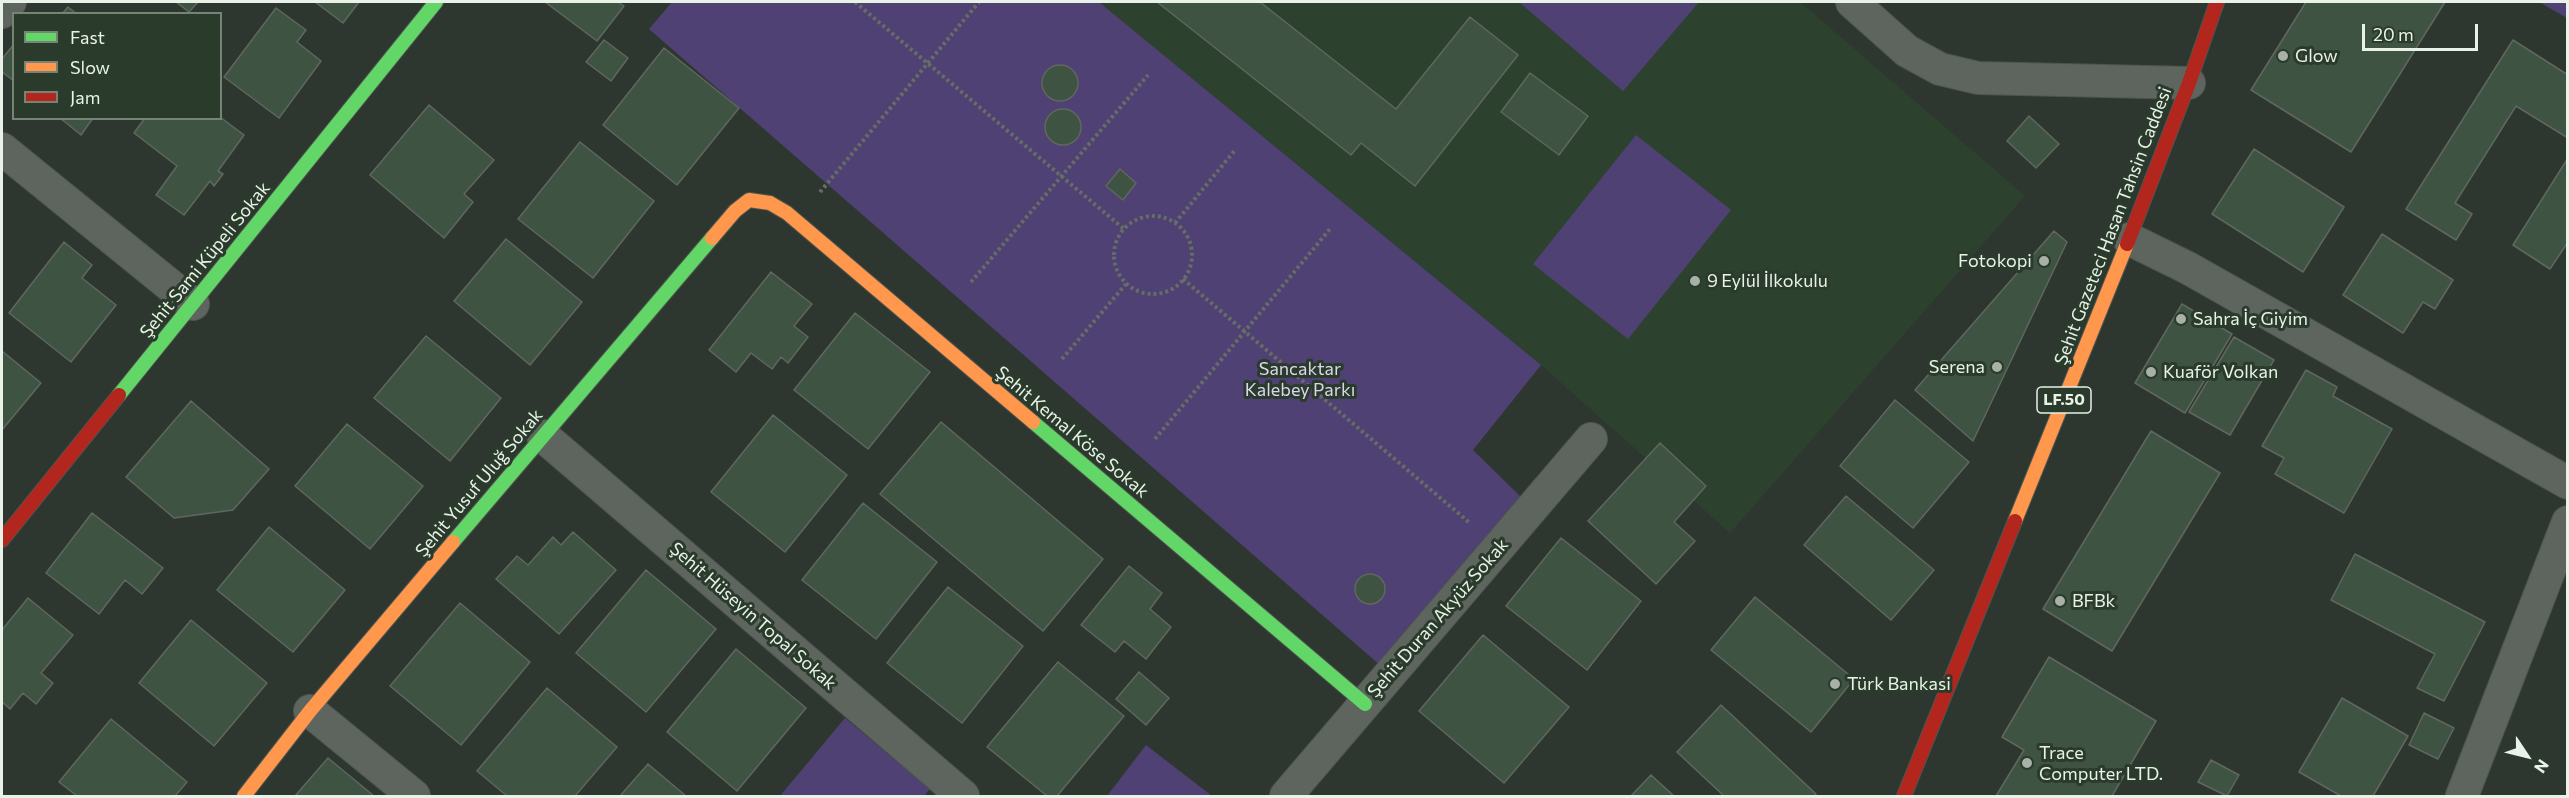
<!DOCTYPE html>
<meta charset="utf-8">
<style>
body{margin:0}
#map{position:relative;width:2569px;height:798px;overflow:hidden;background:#2e372f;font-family:Commissioner,sans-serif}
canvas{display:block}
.frame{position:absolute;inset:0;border:3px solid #e8f2e8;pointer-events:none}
.legend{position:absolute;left:12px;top:12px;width:210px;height:108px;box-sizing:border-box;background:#2a3b2c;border:2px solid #768477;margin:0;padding:8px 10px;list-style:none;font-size:18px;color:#e8f2e8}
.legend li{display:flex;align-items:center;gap:12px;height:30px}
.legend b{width:30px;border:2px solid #768477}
.north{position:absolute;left:2497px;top:726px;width:60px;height:60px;-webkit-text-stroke:4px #2a3b2c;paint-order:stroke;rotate:125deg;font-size:16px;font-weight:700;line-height:24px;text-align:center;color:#e8f2e8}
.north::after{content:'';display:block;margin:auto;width:21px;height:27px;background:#e8f2e8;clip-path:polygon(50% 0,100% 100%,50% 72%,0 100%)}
.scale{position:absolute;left:2362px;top:24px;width:116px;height:27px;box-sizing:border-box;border:3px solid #e8f2e8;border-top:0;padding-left:8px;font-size:18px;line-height:21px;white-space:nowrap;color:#e8f2e8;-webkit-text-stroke:4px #2a3b2c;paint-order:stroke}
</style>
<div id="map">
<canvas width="2569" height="798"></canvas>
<div class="frame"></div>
<ul class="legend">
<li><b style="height:8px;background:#63d668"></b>Fast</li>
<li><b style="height:8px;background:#ff974d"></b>Slow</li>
<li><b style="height:8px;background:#b3261e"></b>Jam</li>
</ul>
<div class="north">N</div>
<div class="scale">20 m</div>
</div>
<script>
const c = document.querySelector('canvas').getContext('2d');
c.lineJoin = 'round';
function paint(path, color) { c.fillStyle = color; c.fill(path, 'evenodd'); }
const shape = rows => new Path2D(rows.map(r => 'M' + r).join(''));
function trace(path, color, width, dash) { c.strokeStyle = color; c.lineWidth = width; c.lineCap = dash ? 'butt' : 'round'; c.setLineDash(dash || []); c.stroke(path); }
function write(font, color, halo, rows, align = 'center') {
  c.font = font + ' Commissioner,sans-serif'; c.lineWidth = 6; c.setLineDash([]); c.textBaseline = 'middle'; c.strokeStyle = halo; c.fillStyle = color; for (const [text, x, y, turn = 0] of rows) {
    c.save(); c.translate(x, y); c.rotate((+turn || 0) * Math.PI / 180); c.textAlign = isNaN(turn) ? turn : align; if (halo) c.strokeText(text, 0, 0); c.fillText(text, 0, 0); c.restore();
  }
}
paint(shape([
 [1099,2,1800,2,2025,196,1730,533,1541,365]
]), '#2d412f');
paint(shape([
 [672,2,1099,2,1541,365,1473,450,1521,497,1381,666,649,29],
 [1519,2,1699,2,1623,91],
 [2539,2,2567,2,2567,18],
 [1636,135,1731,210,1628,339,1533,264],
 [845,718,930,789,924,796,780,796],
 [1146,745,1212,796,1107,796]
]), '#4f4174');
const building = shape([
 [176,2,198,2,189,12,176,2],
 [315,2,359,2,343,23,315,2],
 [545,2,618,2,624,6,597,41,545,2],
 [1157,2,1260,2,1396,109,1470,17,1518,55,1415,186,1361,143,1351,155,1157,2],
 [2306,2,2445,2,2351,152,2251,90,2306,2],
 [68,7,77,14,62,14,68,7],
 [276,8,306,30,297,42,321,61,279,118,224,77,276,8],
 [604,40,628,58,611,81,586,62,604,40],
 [2513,40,2568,75,2568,138,2516,106,2455,203,2472,214,2456,240,2406,209,2513,40],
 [14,44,14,81,2,72,2,59,14,44],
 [664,48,739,108,677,185,603,125,664,48],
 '1042 83a18 18 0 1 1 36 0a18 18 0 1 1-36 0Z',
 [1530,73,1588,116,1559,155,1501,112,1530,73],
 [429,105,494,160,464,194,473,202,444,238,370,175,429,105],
 '1045 127a18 18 0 1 1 36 0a18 18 0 1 1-36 0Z',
 [2029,116,2059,144,2036,168,2007,141,2029,116],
 [220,117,244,135,218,171,223,174,214,186,210,181,184,215,156,195,177,166,134,133,145,118,220,117],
 [60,118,93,118,81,135,60,118],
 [580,142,654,201,593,278,518,219,580,142],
 [2254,149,2344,207,2303,272,2212,214,2254,149],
 [2568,158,2568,242,2550,269,2513,245,2568,158],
 [1120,169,1136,183,1123,200,1106,186,1120,169],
 [2054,231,2067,242,1973,441,1915,390,2054,231],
 [2382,234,2453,280,2435,309,2423,302,2403,333,2343,295,2382,234],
 [506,239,582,302,530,365,454,301,506,239],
 [64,242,92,265,82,278,116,305,71,362,9,313,64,242],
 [771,272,812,304,794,326,808,337,788,363,781,357,772,369,751,353,736,372,709,350,771,272],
 [2182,304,2232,334,2185,413,2135,383,2182,304],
 [855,313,930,372,868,449,794,390,855,313],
 [426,336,501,398,450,461,374,398,426,336],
 [2234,337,2274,360,2230,435,2189,412,2234,337],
 [2,351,41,383,2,430,2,351],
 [2306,370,2337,387,2333,396,2392,429,2344,513,2275,474,2284,458,2262,446,2306,370],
 [1895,400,1969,462,1913,528,1840,466,1895,400],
 [191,401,269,469,233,510,174,518,126,477,191,401],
 [773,415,847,475,785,552,711,492,773,415],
 [941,422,1103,559,1043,631,880,494,941,422],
 [347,424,423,486,370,549,295,486,347,424],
 [2151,431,2220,473,2112,651,2043,609,2151,431],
 [1660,443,1706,486,1674,522,1695,541,1656,584,1588,521,1660,443],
 [1846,496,1934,570,1891,620,1804,545,1846,496],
 [863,503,937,562,876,639,802,580,863,503],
 [92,513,163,568,142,594,125,580,99,614,46,573,92,513],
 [269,527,345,590,293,652,217,590,269,527],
 [573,532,616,570,559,634,496,579,517,556,528,565,553,537,561,545,573,532],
 [1561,538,1641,601,1587,670,1506,606,1561,538],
 [2355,554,2485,622,2444,701,2417,688,2435,654,2331,600,2355,554],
 [1129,566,1162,593,1150,609,1171,627,1146,659,1124,641,1115,652,1081,625,1129,566],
 [646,570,716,629,646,712,576,653,646,570],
 '1355 589a15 15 0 1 1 30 0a15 15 0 1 1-30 0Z',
 [948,587,1023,646,962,723,887,663,948,587],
 [1755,597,1854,679,1811,732,1711,650,1755,597],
 [28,598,73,635,41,673,53,683,36,704,23,693,10,709,2,702,2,630,28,598],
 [460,603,530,662,461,745,390,686,460,603],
 [191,620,267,683,214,746,139,683,191,620],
 [1483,635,1569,707,1504,783,1419,711,1483,635],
 [736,649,806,708,737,791,667,732,736,649],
 [2049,657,2156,721,2112,796,1996,796,2024,750,2002,737,2049,657],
 [1058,662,1124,716,1057,796,1047,796,987,747,1058,662],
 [1139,672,1169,698,1146,725,1116,699,1139,672],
 [547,688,617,747,575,796,507,796,477,771,547,688],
 [2342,698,2408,736,2373,796,2341,796,2299,772,2342,698],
 [1721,705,1816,794,1814,796,1724,796,1677,752,1721,705],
 [2424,713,2454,728,2438,759,2409,745,2424,713],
 [111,719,187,782,175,796,77,796,59,782,111,719],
 [328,758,374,796,295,796,328,758],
 [2211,760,2239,775,2227,796,2198,782,2211,760],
 [648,764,686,796,620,796,648,764],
 [1651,775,1674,796,1631,796,1651,775]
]);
paint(building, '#3f5343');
trace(building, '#5f675f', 1.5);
const street = shape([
 [1852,2,1907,51,1940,69,1978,78,2189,83],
 [2,12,10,2],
 [2,149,193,304],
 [2129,239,2188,268,2568,483],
 [543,436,963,796],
 [310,711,414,796],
 [1286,796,1591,439],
 [2462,796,2568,522]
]);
const fast = shape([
 [119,395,436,2],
 [1033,422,1365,704],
 [453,542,712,238]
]);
const slow = shape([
 [712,238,735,211,749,200,770,203,787,213,1033,422],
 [2015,521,2127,244],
 [244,796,310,711,453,542]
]);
const jam = shape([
 [2127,244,2189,83,2217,2],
 [2,540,119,395],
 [1904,796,2015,521]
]);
trace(street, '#4d554e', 34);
trace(fast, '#4d554e', 16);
trace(slow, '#4d554e', 16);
trace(jam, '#4d554e', 16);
trace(shape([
 [855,2,1124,229],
 [820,192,979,2],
 '1114 255a39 39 0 1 1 78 0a39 39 0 1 1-78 0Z',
 [1175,223,1236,149],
 [1183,279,1471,524],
 [971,282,1148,75],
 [1062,359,1126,284],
 [1155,439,1330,229]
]), '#666c66', 4, [3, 3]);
trace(street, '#5e655f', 32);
trace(fast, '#63d668', 14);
trace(slow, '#ff974d', 14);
trace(jam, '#b3261e', 14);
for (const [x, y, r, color] of [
 [2283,56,6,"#a7b1a7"],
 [2044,261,6,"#a7b1a7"],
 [1695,281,6,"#a7b1a7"],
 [2181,319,6,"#a7b1a7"],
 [1997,367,6,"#a7b1a7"],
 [2151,372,6,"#a7b1a7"],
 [2060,601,6,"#a7b1a7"],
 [1835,684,6,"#a7b1a7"],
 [2027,763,6,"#a7b1a7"]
]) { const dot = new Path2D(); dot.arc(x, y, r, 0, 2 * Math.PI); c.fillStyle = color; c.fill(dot); trace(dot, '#2a3b2c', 2); }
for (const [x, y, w] of [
 [2064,400,54]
]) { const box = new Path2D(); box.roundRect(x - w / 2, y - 13, w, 26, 4.5); c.fillStyle = '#2a3b2c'; c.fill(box); trace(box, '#e8f2e8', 1.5); }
write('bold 16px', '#e8f2e8', null, [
 ["LF.50",2064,400]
]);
write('18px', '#e8f2e8', '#2a3b2c', [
 ["Glow",2295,56],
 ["Fotokopi",2032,261,"right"],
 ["9 Eylül İlkokulu",1707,281],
 ["Sahra İç Giyim",2193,319],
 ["Serena",1985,367,"right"],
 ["Kuaför Volkan",2163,372],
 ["BFBk",2072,601],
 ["Türk Bankasi",1847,684],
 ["Trace",2039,753],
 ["Computer LTD.",2039,774]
], 'left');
write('18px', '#e8f2e8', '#2a3b2c', [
 ["Şehit Gazeteci Hasan Tahsin Caddesi",2113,226,-69],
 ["Şehit Sami Küpeli Sokak",205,260,-51],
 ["Şehit Kemal Köse Sokak",1072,432,40],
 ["Şehit Yusuf Uluğ Sokak",479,483,-50],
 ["Şehit Hüseyin Topal Sokak",753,616,41],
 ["Şehit Duran Akyüz Sokak",1438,618,-49]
]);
write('18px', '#dbd6ed', '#2a3b2c', [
 ["Sancaktar",1300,369],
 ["Kalebey Parkı",1300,390]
]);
</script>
